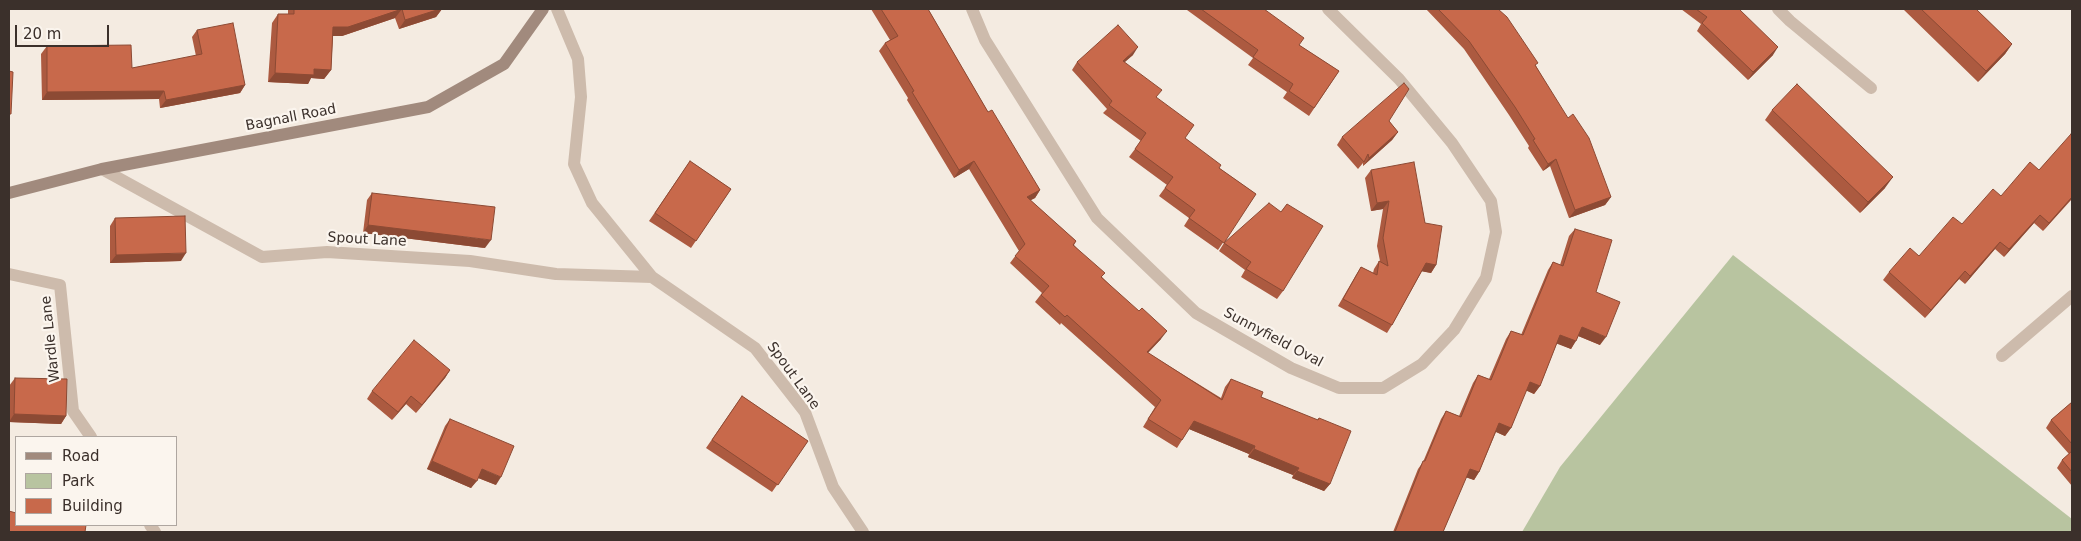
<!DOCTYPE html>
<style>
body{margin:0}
#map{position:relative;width:2081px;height:541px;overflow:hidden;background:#f4ebe1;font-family:"DejaVu Sans",sans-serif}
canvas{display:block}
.frame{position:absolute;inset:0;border:10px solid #3b302b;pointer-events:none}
.legend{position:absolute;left:15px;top:436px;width:162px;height:90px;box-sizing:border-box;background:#fbf5ee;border:1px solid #aea6a0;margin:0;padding:6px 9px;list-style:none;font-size:15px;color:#3b302b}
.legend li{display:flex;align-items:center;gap:10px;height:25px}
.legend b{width:25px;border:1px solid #aea6a0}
.scale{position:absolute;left:15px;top:25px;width:94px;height:22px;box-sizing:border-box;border:2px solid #3b302b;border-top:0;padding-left:6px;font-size:15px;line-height:18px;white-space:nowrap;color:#3b302b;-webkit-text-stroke:4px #fbf5ee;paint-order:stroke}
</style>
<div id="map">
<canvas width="2081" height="541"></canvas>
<div class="frame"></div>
<ul class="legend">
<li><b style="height:6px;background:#a18a7d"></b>Road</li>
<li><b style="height:14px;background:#b8c4a0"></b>Park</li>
<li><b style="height:14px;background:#c8694b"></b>Building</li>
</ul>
<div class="scale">20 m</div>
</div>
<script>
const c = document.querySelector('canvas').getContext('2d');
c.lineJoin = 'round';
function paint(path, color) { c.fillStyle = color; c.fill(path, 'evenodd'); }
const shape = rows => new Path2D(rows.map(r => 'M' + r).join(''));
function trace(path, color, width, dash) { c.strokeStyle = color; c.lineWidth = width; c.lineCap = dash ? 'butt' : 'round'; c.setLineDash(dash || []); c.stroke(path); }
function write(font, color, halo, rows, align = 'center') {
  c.font = font + ' "DejaVu Sans",sans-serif'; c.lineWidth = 4.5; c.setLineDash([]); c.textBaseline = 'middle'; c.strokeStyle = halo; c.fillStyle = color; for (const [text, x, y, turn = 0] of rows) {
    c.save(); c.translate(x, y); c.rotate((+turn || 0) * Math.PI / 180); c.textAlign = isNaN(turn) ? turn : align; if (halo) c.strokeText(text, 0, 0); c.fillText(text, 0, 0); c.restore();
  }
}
paint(shape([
 [1733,255,2072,519,2072,532,1522,532,1560,467]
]), '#b8c4a0');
trace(shape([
 [557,9,578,59,581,97,574,164,592,203,652,277,755,348,805,412,833,487,863,532],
 [972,9,985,40,1097,218,1196,313,1291,368,1339,388,1383,388,1422,364,1454,330,1486,278,1496,232,1491,201,1452,143,1399,79,1328,9],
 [1778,9,1790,21,1871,88],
 [102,169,262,257,327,252,470,261,556,274,652,277],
 [9,274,60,285,73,411,91,437],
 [2002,356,2072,296],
 [150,525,155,532]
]), '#cdbbac', 12);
trace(shape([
 [9,193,102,169,428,107,504,64,543,9]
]), '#a18a7d', 12);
paint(shape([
 [288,9,442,9,436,17,399,29,395,18,342,36,333,36,331,70,324,79,311,78,308,84,268,82,272,23,278,14,288,14],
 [871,9,928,9,988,112,1040,190,1035,198,1030,200,1076,241,1074,245,1102,277,1161,339,1148,353,1221,398,1225,387,1231,379,1261,397,1317,420,1319,418,1330,484,1324,491,1292,478,1293,475,1248,457,1249,454,1189,429,1177,448,1143,427,1155,407,1061,323,1060,325,1035,302,1042,293,1010,263,1019,251,969,169,954,178,907,100,908,98,879,51,885,43,890,40],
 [1187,9,1264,9,1299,45,1339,71,1309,116,1283,98,1287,92,1248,65,1253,58,1187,10],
 [1426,9,1498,9,1536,66,1611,197,1605,205,1569,218,1550,166,1543,171,1528,148,1529,146,1509,115,1464,49],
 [1681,9,1739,9,1773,55,1748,80,1697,31,1701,24],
 [1903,9,1976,9,2012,44,2005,54,1978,82],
 [197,30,245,85,240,93,160,108,159,99,42,100,41,54,47,46,132,68,196,56,192,37],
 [1133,55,1124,62,1157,98,1185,138,1219,168,1256,194,1218,250,1184,226,1189,218,1159,196,1167,185,1129,157,1141,141,1103,113,1107,109,1072,70,1077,62],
 [1772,110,1885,188,1860,213,1765,120],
 [1389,121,1398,132,1392,140,1363,166,1363,163,1358,169,1337,145,1342,137],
 [2072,135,2072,199,2043,231,2034,223,2004,257,1995,249,1965,284,1959,279,1925,318,1883,280,1889,272,1919,256,2001,196,2039,170],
 [690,161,731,189,691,248,649,221],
 [1371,170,1425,223,1436,265,1431,273,1422,271,1392,325,1387,333,1338,306,1356,275,1361,267,1373,273,1374,269,1379,261,1380,261,1377,246,1383,209,1371,211,1365,178],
 [372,193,485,248,363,233,367,200],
 [1287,204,1283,291,1277,299,1241,277,1245,270,1219,251,1224,243,1281,212],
 [115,218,181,261,110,263,110,226],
 [1575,229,1596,292,1600,345,1578,336,1571,349,1557,343,1540,386,1534,394,1526,390,1511,428,1505,436,1496,432,1479,472,1474,480,1466,477,1443,532,1393,532,1418,469,1423,462,1441,419,1446,411,1459,416,1473,383,1478,375,1489,379,1506,339,1511,331,1521,335,1548,270,1553,262,1560,265,1569,236],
 [450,370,445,378,416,413,406,404,392,420,367,399,372,391],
 [15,378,66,416,61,424,9,422,9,386],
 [742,396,808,441,772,492,706,448],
 [2072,402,2072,486,2057,468,2062,460,2069,454,2046,428,2051,420],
 [450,419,496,485,478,478,471,488,427,469,445,426]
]), '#ac5a40');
paint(shape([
 [402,9,395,18,342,36,327,36,333,27],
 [440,9,442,9,436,17,399,29,405,20],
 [2012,44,2005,54,1978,82,1986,71],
 [1138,47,1133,55,1117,69,1123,61],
 [1778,47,1773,55,1748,80,1753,72],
 [314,69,331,70,324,79,311,78,308,84,268,82,275,73],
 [245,85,240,93,160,108,166,100],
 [164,91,159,99,42,100,47,92],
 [1398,132,1392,140,1363,166,1369,158],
 [1556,159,1550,166,1543,171,1548,164],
 [974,161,969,169,954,178,959,170],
 [1893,177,1885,188,1860,213,1868,202],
 [1040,190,1035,198,1022,205,1027,197],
 [1611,197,1605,205,1569,218,1575,210],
 [2072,197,2072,198,2043,231,2049,223],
 [1389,201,1383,209,1371,211,1377,203],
 [2040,215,2034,223,2004,257,2009,249],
 [368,225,491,240,485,248,363,233],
 [2000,242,1995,249,1965,284,1970,276],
 [186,253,181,261,110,263,116,255],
 [1426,263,1436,265,1431,273,1420,271],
 [1965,271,1959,279,1925,318,1931,310],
 [1582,327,1606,337,1600,345,1576,335],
 [1167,331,1161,339,1141,360,1147,352],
 [1560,335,1576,341,1571,349,1555,343],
 [450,370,445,378,416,413,422,405],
 [1530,382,1540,386,1534,394,1525,390],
 [411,396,406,404,392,420,398,412],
 [14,414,66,416,61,424,9,422],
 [1194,421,1255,446,1249,454,1189,429],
 [1499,423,1511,428,1505,436,1494,431],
 [1254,449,1299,468,1293,475,1248,457],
 [432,461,477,481,471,488,427,469],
 [482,469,501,477,496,485,476,477],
 [1470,469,1479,472,1474,480,1465,477],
 [1297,471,1330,484,1324,491,1292,478]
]), '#8c4a34');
const building = shape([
 [294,9,440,9,405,20,402,9,348,27,333,27,331,70,314,69,314,75,275,73,278,14,294,14,294,9],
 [881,9,928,9,988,112,992,110,1040,190,1027,197,1076,241,1073,245,1105,273,1101,277,1139,311,1142,308,1167,331,1147,352,1222,400,1231,379,1263,392,1261,397,1318,420,1319,418,1351,431,1330,484,1297,471,1299,468,1254,449,1255,446,1194,421,1182,440,1148,419,1161,400,1067,315,1065,317,1041,295,1049,286,1015,256,1025,244,974,161,959,170,912,92,914,91,885,43,898,36,881,9],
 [1201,9,1264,9,1304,38,1299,45,1339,71,1314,108,1289,91,1293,84,1253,57,1258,50,1201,9],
 [1438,9,1498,9,1507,17,1538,63,1535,65,1568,118,1573,114,1589,138,1611,197,1575,210,1556,159,1548,164,1533,140,1535,139,1515,107,1469,41,1438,9],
 [1696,9,1739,9,1778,47,1753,72,1702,23,1707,17,1696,9],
 [1921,9,1976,9,2012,44,1986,71,1921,9],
 [233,23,245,85,166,100,164,91,47,92,47,46,131,45,132,68,202,54,197,30,233,23],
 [1118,25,1138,47,1123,61,1162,90,1156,97,1194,125,1185,138,1221,165,1219,168,1256,194,1224,243,1189,218,1195,210,1165,188,1173,177,1135,149,1146,133,1109,105,1112,101,1077,62,1118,25],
 [9,71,13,72,11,114,9,114,9,71],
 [1404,83,1409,89,1389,121,1398,132,1369,158,1368,154,1364,162,1342,137,1404,83],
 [1797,84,1893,177,1868,202,1772,110,1797,84],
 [2071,134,2072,135,2072,197,2049,223,2040,215,2009,249,2000,242,1970,276,1965,271,1931,310,1889,272,1910,248,1919,256,1953,217,1962,224,1993,189,2001,196,2030,162,2039,170,2071,134],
 [690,161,731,189,696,241,655,213,690,161],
 [1414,162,1425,223,1442,226,1436,265,1426,263,1392,325,1343,299,1361,267,1377,275,1379,261,1388,266,1383,238,1389,201,1377,203,1371,170,1414,162],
 [372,193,495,207,491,240,368,225,372,193],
 [1269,203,1281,212,1287,204,1323,226,1283,291,1246,269,1251,262,1224,243,1269,203],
 [185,216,186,253,116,255,115,218,185,216],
 [1575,229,1612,240,1596,292,1620,302,1606,337,1582,327,1576,341,1560,335,1540,386,1530,382,1511,428,1499,423,1479,472,1470,469,1443,532,1395,532,1423,461,1425,461,1446,411,1461,417,1478,375,1491,380,1511,331,1523,335,1553,262,1563,266,1575,229],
 [414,340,450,370,422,405,411,396,398,412,372,391,414,340],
 [15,378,67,379,66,416,14,414,15,378],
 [742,396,808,441,778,485,712,440,742,396],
 [2072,402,2072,444,2051,420,2072,402],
 [450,419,514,446,501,477,482,469,477,481,432,461,450,419],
 [2072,451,2072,472,2062,460,2072,451],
 [9,511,16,513,16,525,86,525,85,532,9,532,9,511]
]);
paint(building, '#c8694b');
trace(building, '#8c4a34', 1);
write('14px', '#3b302b', '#fbf5ee', [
 ["Bagnall Road",291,118,-11],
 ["Spout Lane",367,240,3],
 ["Sunnyfield Oval",1273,338,28],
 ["Wardle Lane",51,339,-96],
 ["Spout Lane",793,376,54]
]);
</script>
